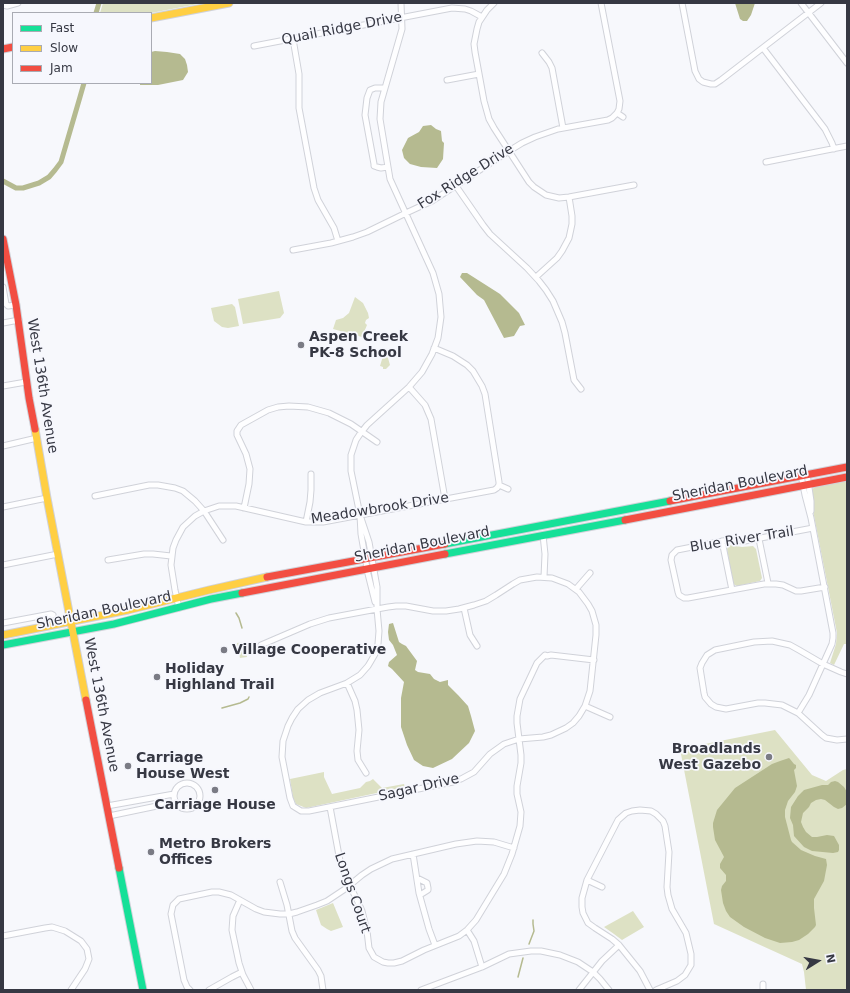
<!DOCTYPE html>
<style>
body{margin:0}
#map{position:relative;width:850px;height:993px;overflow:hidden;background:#f7f8fc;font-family:"DejaVu Sans",sans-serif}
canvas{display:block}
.frame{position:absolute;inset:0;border:4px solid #363843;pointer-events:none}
.legend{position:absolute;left:12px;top:12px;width:140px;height:72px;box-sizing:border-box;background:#f6f7fd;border:1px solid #a9abb3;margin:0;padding:5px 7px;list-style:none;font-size:12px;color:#363843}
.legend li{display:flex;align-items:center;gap:8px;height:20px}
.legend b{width:20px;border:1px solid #a9abb3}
.north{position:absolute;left:798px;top:941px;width:40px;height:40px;-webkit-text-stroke:3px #f6f7fd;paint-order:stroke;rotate:79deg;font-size:11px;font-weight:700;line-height:16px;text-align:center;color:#363843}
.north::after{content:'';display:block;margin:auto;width:14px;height:18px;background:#363843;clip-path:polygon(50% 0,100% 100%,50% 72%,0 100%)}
</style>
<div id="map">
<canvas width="850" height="993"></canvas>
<div class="frame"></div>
<ul class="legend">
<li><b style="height:5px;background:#16e098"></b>Fast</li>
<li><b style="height:5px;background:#ffcf43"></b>Slow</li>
<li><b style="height:5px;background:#f24e42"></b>Jam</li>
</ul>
<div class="north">N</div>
</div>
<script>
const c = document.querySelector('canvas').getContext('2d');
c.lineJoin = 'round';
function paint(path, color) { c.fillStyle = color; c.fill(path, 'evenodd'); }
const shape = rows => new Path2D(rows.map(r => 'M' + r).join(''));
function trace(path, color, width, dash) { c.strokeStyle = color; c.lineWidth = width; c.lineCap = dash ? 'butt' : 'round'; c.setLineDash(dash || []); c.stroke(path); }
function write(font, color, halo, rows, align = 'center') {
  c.font = font + ' "DejaVu Sans",sans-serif'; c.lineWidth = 3.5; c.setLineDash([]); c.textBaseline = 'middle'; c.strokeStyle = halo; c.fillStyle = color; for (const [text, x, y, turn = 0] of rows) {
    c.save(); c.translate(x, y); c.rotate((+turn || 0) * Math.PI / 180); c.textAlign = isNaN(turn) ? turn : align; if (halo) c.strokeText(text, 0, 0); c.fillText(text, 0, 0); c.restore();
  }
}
paint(shape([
 [103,3,203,3,151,13,100,13],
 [279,291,284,313,280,318,243,324,238,299],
 [355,297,363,303,368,313,369,318,366,320,365,323,367,325,362,337,333,329,336,320,343,318,349,313],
 [232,304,235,307,239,326,228,328,222,327,214,321,211,308],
 [385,355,388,358,390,365,386,369,383,369,383,367,380,366,383,356],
 [847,481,847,644,844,644,834,665,830,663,836,644,837,633,814,516,812,491,814,487,819,486],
 [729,545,742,547,753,546,756,549,762,578,760,581,737,586,733,584,727,549],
 [244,642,247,657,240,658,237,643],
 [775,730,812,775,826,781,843,770,847,769,847,990,806,990,804,972,802,964,714,924,680,749],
 [324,772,324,777,332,794,360,788,366,782,370,781,373,779,382,788,404,784,405,787,306,808,296,804,293,798,290,779],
 [333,903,343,927,331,931,327,929,321,925,316,910],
 [633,911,644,927,622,940,614,934,604,927]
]), '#dde1c4');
paint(shape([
 [735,3,755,3,751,15,747,21,743,21,740,19],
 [155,51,167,52,180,54,185,59,187,65,188,72,183,80,158,85,140,85,140,83,151,83,151,52],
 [431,125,436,129,441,131,442,141,444,143,443,159,437,168,421,167,410,164,404,158,402,150,408,138,419,132,423,126],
 [462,273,467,273,500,294,519,313,525,325,520,326,514,336,504,338,484,300,477,295,460,277],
 [393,623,399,642,402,644,406,646,417,661,415,670,418,672,430,674,434,679,440,682,448,680,448,685,458,695,468,706,471,716,475,731,469,743,452,759,433,768,423,766,414,760,407,745,401,727,401,698,404,682,392,669,388,666,389,662,397,655,393,645,389,640,388,632,389,624],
 [789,758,790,759,794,764,796,765,796,768,794,770,797,786,795,792,788,801,785,810,785,817,791,840,792,842,801,850,815,856,826,859,827,865,824,881,814,899,814,908,816,925,815,927,808,934,799,940,792,942,780,943,765,938,744,927,730,917,726,911,723,903,721,890,722,886,726,881,726,875,720,868,720,864,724,857,723,855,715,840,713,827,713,823,717,810,735,788,772,764,780,761],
 [835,781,838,782,844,787,847,792,847,804,842,808,838,809,834,807,825,800,821,799,816,800,811,803,809,807,803,813,801,822,803,827,806,832,812,837,817,837,827,835,834,836,839,845,839,850,838,852,833,853,812,851,804,847,794,836,793,825,790,818,791,807,798,796,804,790,822,785,828,785,831,782]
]), '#b5ba90');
trace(shape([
 [236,613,239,618,242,628],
 [222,708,240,703,248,699,249,697],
 [529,944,534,931,533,924,533,920],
 [518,977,523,958]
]), '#b5ba90', 1.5);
trace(shape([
 [96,13,99,3],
 [3,181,16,188,23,188,39,183,49,177,55,170,61,162,80,97,84,83]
]), '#b5ba90', 5);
const street = shape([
 [494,3,487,10,479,22,477,29,474,44,475,52,484,101,489,119,494,128,529,182,534,187,546,195,559,198,569,197,634,185],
 [682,3,695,71,699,79,703,82,711,84,715,84,721,80,821,3],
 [801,3,847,63],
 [3,5,7,6,18,3],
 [293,39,299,74,299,108,314,188,318,200,334,228,338,241],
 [254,46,452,8,465,9,471,11,482,17],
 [763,48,825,129,832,143,834,149],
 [542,53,549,62,552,68,563,128],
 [447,80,479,74],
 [385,88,375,88,370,90,367,98,365,115,374,164,374,166,377,167,381,168,388,167],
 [617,113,623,117],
 [766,162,847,146],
 [456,186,483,225,490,234,527,268,539,281,546,290,553,301,562,322,565,333,574,380,581,389],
 [293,250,331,243,353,237,367,232,406,213,432,201,509,151,522,143,535,137,558,129,608,120,612,118,617,113,619,109,620,101,601,3],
 [536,277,557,258,562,251,569,238,572,224,572,216,569,197],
 [3,287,6,304,8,306,16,305],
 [3,323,19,320],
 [434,348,453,356,467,365,473,371,482,386,485,394,499,482,499,485],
 [3,386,26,382],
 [409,387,425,405,431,419,445,499],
 [3,446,37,438],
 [807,474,811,501,811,511],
 [499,485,508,489],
 [95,496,149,485,158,485,175,488,183,491,195,501,204,511,223,540],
 [3,507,47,498],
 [244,508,249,484,250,469,246,454,237,435,237,431,241,425,268,410,278,407,289,406,308,407,329,413,351,424,377,442],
 [306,522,310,502,311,490,311,474],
 [813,528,745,541,733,540,728,540,677,550,672,555,671,560,678,592,679,595,684,598,688,598,764,584,776,584,783,585,796,591,801,591,825,587],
 [543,535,545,554,544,577],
 [759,539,768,583],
 [722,541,732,590],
 [108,560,144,554,153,554,171,556],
 [3,565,58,554],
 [576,589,590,573],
 [375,602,368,574,361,534,360,515,351,471,351,455,356,440,360,434,367,425,409,387,422,372,432,354,438,338,441,317,439,294,433,273,390,179,380,119,381,102,402,29,401,3],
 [179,608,175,590,171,565,173,548,176,540,183,527,195,516,204,511,219,506,236,506,306,522,323,522,494,490,497,488,499,485],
 [464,608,470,635,477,646],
 [3,623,51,614,53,615],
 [261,645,310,624,329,618,377,609,388,607,396,606,406,606,433,611,446,611,459,609,474,605,486,601,496,595,513,584,520,580,537,577,552,578,568,584,579,592,588,604,592,611,596,625,596,635,590,691,585,706,579,716,573,723,566,728,551,735,543,737,519,739,504,744,490,754,474,772,461,779,453,782,309,811,301,811,293,806,290,798,282,757,283,741,288,726,292,718,298,709,308,700,320,693,347,683,360,675,368,666,371,661,375,654,378,644,379,631,377,609,377,587,369,542,360,515],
 [847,674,841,672,823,664,799,650,790,645,772,641,754,642,715,650,707,655,702,663,700,668,704,693,705,697,711,704,716,707,726,709,758,703,765,703,782,705,798,713,822,735,826,738,837,740,847,739],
 [347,683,355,701,357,710,359,730,357,751,358,760,366,773],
 [585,706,610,717],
 [798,713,809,695,832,644,833,638,833,633,820,565,811,518,805,495,801,475],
 '174 796a13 13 0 1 1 26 0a13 13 0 1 1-26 0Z',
 [107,806,174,794],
 [330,807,340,861,347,880,357,900,362,911,367,931,369,948,374,957,383,962,388,963,394,963,402,961,424,950,459,936,467,930,476,920,504,874,512,854,520,826,521,812,517,794,517,786,521,763,521,755,517,723,517,716,520,699,537,663,545,655,547,656,551,655,594,660],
 [109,816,176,802],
 [413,854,419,893,429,929,435,945],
 [417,878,427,883,428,888,428,890,420,895],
 [587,880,602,887],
 [280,882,287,905,292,931,295,938,318,970,321,976,323,990],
 [240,900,233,916,232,930,239,963,243,975,251,990],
 [467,930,474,941,482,967],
 [3,936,45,928,52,927,65,931,81,941,87,949,89,959,85,969,71,990],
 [190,990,187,987,184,980,171,914,173,905,179,899,212,892,219,892,231,895,256,909,264,912,280,914,289,914,297,912,317,905,327,901,345,889,362,875,371,869,392,859,456,844,477,841,494,842,514,848],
 [209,990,232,977,242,972],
 [421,990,482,967,509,954,531,951,541,951,560,955,578,962,593,972,600,979,609,990],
 [579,990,602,961,619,945],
 [650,990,640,971,619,945,612,939,595,928,588,923,583,913,582,907,582,898,587,880,618,820,626,813,632,811,640,810,651,811,656,814,663,821,665,826,669,852,667,887,668,895,672,909,686,933,691,954,691,965,685,975,677,981,656,990],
 [763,990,763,984]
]);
const fast = shape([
 [445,544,670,501],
 [445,554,625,520],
 [3,645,114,624,211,599,242,593],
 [119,868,143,990]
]);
const slow = shape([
 [151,18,229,3],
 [35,429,47,498,86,700],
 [3,635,128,610,209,590,267,577]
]);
const jam = shape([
 [3,49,13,47],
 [3,239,16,305,29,398,35,429],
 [670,501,847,467],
 [625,520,847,477],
 [267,577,445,544],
 [242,593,445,554],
 [86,700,119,868]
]);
trace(street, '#d0d2d9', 7);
trace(fast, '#d0d2d9', 9);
trace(slow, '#d0d2d9', 9);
trace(jam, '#d0d2d9', 9);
trace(street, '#fefeff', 5);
trace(fast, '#16e098', 7);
trace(slow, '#ffcf43', 7);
trace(jam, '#f24e42', 7);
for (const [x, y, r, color] of [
 [301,345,4,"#7a7b84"],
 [224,650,4,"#7a7b84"],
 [157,677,4,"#7a7b84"],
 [769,757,4,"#7a7b84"],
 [128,766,4,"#7a7b84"],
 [215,790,4,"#7a7b84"],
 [151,852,4,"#7a7b84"]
]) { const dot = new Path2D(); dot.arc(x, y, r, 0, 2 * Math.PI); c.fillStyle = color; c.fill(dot); trace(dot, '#f6f7fd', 1.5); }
write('14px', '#363843', '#f6f7fd', [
 ["Quail Ridge Drive",342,29,-11],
 ["Fox Ridge Drive",466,177,-32],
 ["West 136th Avenue",42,386,81],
 ["Sheridan Boulevard",740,484,-11],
 ["Meadowbrook Drive",380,509,-9],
 ["Blue River Trail",742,540,-9],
 ["Sheridan Boulevard",422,545,-11],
 ["Sheridan Boulevard",104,611,-12],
 ["West 136th Avenue",101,705,79],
 ["Sagar Drive",419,788,-13],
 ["Longs Court",352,893,71]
]);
write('bold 14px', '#363843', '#f6f7fd', [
 ["Aspen Creek",309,337],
 ["PK-8 School",309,353],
 ["Village Cooperative",232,650],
 ["Holiday",165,669],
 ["Highland Trail",165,685],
 ["Broadlands",761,749,"right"],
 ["West Gazebo",761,765,"right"],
 ["Carriage",136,758],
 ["House West",136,774],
 ["Carriage House",215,805,"center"],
 ["Metro Brokers",159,844],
 ["Offices",159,860]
], 'left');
</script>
